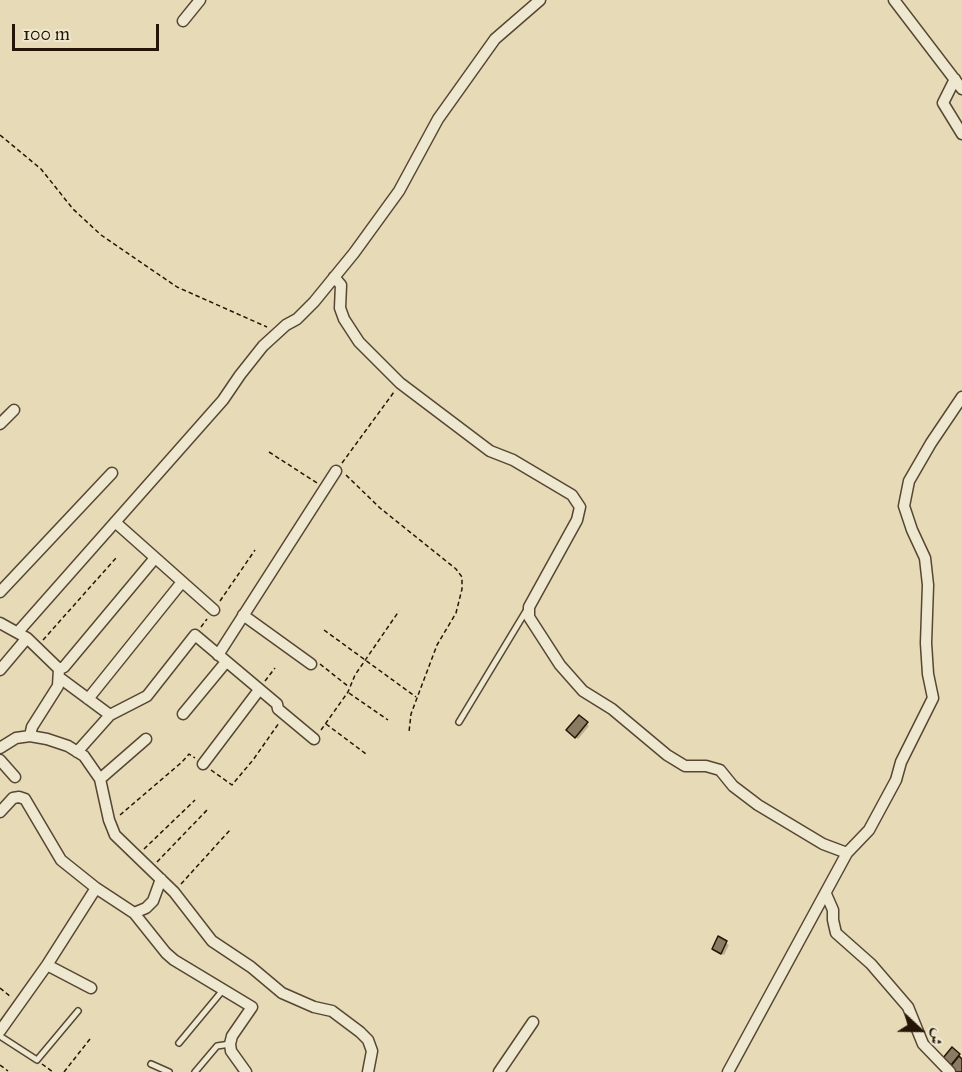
<!DOCTYPE html>
<meta charset="utf-8">
<style>
body{margin:0}
#map{position:relative;width:962px;height:1072px;overflow:hidden;background:#e6dbb6;font-family:"IM FELL Great Primer",Amiri,serif}
canvas{display:block}
.north{position:absolute;left:890px;top:1000px;width:60px;height:60px;-webkit-text-stroke:4px #efe8d0;paint-order:stroke;rotate:112deg;font-size:16px;font-weight:700;line-height:24px;text-align:center;color:#261507}
.north::after{content:'';display:block;margin:auto;width:21px;height:27px;background:#261507;clip-path:polygon(50% 0,100% 100%,50% 72%,0 100%)}
.scale{position:absolute;left:12px;top:24px;width:147px;height:27px;box-sizing:border-box;border:3px solid #261507;border-top:0;padding-left:8px;font-size:18px;line-height:21px;white-space:nowrap;color:#261507;-webkit-text-stroke:4px #efe8d0;paint-order:stroke}
</style>
<div id="map">
<canvas width="962" height="1072"></canvas>
<div class="north">ش</div>
<div class="scale">100 m</div>
</div>
<script>
const c = document.querySelector('canvas').getContext('2d');
c.lineJoin = 'round';
function paint(path, color) { c.fillStyle = color; c.fill(path, 'evenodd'); }
const shape = rows => new Path2D(rows.map(r => 'M' + r).join(''));
function trace(path, color, width, dash) { c.strokeStyle = color; c.lineWidth = width; c.lineCap = dash ? 'butt' : 'round'; c.setLineDash(dash || []); c.stroke(path); }
paint(shape([
 [579,717,589,726,578,739,568,730],
 [719,939,729,945,724,955,716,951]
]), '#0003');
const building = shape([
 [579,715,588,722,575,738,566,730,579,715],
 [718,936,727,941,721,954,712,949,718,936],
 [952,1047,960,1054,951,1065,943,1058,952,1047],
 [959,1056,962,1059,962,1072,956,1072,950,1067,959,1056]
]);
paint(building, '#8a7c62');
trace(building, '#261507', 1.5);
const service = shape([
 [459,722,526,611],
 [0,1036,37,1060,78,1011],
 [179,1043,223,990],
 [151,1064,169,1072],
 [195,1072,217,1046,230,1044]
]);
const minor = shape([
 [894,0,962,89],
 [183,21,200,0],
 [955,79,943,103,962,134],
 [334,277,341,285,340,308,344,319,359,342,400,383,490,451,513,460,572,495,580,507,577,520,529,607,529,617,560,665,583,691,612,709,667,755,685,766,706,766,720,770,733,786,758,805,823,844,847,853],
 [0,424,14,410],
 [115,522,214,610],
 [0,592,112,473],
 [243,615,311,664],
 [0,623,27,638,59,669,58,686,32,727,30,736],
 [18,632,223,400,240,375,263,346,286,325,297,319,314,302,354,253,399,191,438,119,495,39,540,0],
 [218,655,336,471],
 [59,669,64,667,155,558],
 [0,670,27,638],
 [60,678,110,715],
 [88,699,182,582],
 [183,714,226,662],
 [0,748,16,738,30,736,47,739,68,746,84,756,100,779,109,820,115,835,174,892,212,941,251,967,282,993,314,1007,332,1011,360,1032,368,1040,372,1051,368,1072],
 [77,752,110,715,147,696,195,635,277,704,278,709,314,739],
 [0,760,15,777],
 [203,764,259,690],
 [100,779,146,739],
 [0,812,13,798,19,797,25,799,61,860,96,888,134,913,166,953,174,960,252,1007,232,1036,230,1044,231,1051,246,1072],
 [826,894,833,910,833,920,836,933,871,964,908,1007,923,1044,950,1072],
 [134,913,146,908,153,901,161,879],
 [47,965,91,988],
 [0,1031,47,965,96,888],
 [499,1072,533,1022],
 [728,1072,847,853,869,830,896,780,901,762,933,698,928,674,926,643,928,585,925,558,912,530,904,506,909,481,931,443,962,397]
]);
trace(service, '#564633', 8);
trace(minor, '#564633', 13);
trace(shape([
 [0,135,41,169,73,209,101,235,177,287,267,327],
 [269,452,317,483],
 [342,463,394,392],
 [346,475,380,508,456,569,462,577,462,589,456,613,437,645,411,714,409,732],
 [220,601,255,550],
 [201,627,207,619],
 [324,630,416,697],
 [43,640,116,558],
 [320,664,349,687],
 [265,681,275,668],
 [349,693,388,720],
 [326,724,366,754],
 [321,730,348,692,355,675,399,611],
 [211,770,232,785,253,760,279,723],
 [120,815,182,762,189,754,195,758],
 [144,849,195,800],
 [157,862,208,809],
 [181,884,230,830],
 [0,988,11,997],
 [42,1064,53,1072],
 [0,1065,8,1071],
 [64,1072,90,1039]
]), '#261507', 1.5, [4.5, 3]);
trace(service, '#efe8d0', 5);
trace(minor, '#efe8d0', 10);
</script>
